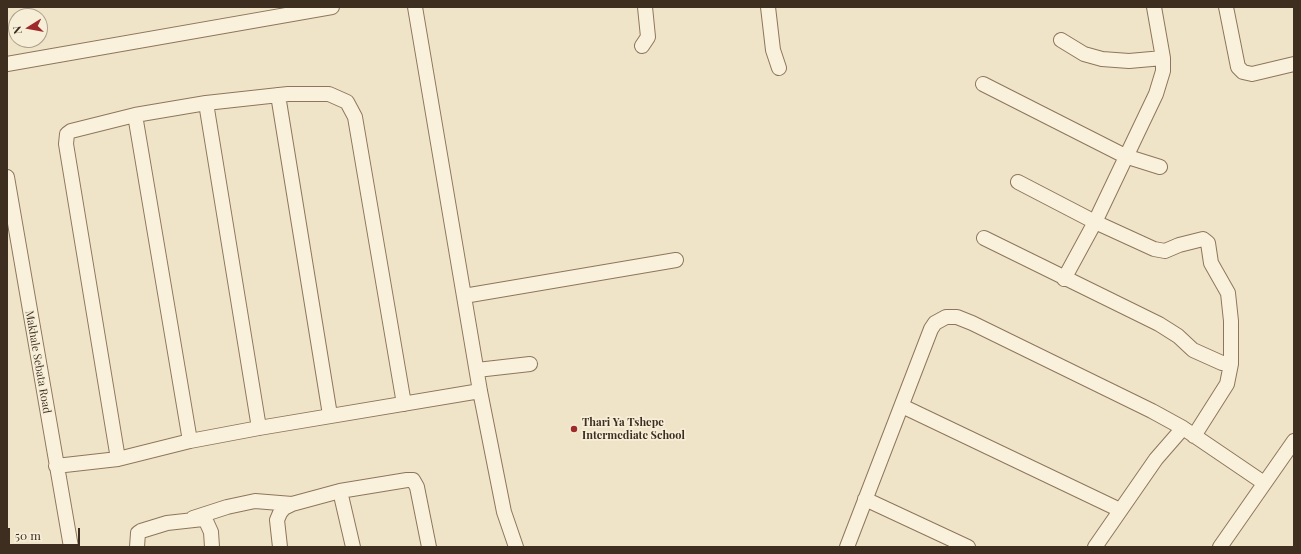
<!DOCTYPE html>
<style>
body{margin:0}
#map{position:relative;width:1301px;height:554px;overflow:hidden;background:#f0e4c8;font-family:"Playfair Display",serif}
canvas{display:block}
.frame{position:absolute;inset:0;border:8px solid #3d2e20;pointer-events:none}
.north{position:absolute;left:8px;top:8px;width:40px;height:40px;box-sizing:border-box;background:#f7eed8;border:1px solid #ada18e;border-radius:50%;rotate:259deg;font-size:11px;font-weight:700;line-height:16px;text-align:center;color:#3d2e20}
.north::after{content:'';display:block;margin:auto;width:14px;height:18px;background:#9e2a2b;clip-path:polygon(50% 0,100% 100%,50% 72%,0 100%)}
.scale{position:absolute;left:8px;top:528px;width:72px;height:18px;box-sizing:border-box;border:2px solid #3d2e20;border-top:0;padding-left:5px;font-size:12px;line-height:14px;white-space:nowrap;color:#3d2e20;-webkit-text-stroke:3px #f7eed8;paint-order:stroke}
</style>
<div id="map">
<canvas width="1301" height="554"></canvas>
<div class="frame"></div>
<div class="north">N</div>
<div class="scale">50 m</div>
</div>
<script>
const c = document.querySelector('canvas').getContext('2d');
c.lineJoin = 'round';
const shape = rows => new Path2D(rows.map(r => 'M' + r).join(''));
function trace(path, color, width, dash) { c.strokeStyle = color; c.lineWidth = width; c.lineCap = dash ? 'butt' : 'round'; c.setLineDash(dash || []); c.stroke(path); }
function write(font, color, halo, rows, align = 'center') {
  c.font = font + ' "Playfair Display",serif'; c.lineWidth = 3.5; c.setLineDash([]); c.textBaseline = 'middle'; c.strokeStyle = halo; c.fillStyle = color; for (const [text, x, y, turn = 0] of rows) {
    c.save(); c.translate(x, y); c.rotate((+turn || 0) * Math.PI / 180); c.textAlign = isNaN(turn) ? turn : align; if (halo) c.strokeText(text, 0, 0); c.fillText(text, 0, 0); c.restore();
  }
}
const minor = shape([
 [415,7,480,391,504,512,516,547],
 [768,7,773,50,779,68],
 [1226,7,1238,67,1243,72,1252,74,1294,64],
 [1061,40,1084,54,1102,59,1129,61,1163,58],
 [642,46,648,37,645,7],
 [7,64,332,7],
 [983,84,1125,156,1160,167],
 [278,95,330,415],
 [206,103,259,428],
 [135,115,190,441],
 [7,177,71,547],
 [1018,182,1095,222,1154,249,1165,251,1179,245,1203,239,1208,243,1211,263,1228,293,1231,321,1231,364,1227,384,1194,436],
 [984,238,1159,324,1178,336,1193,350,1222,363,1231,364],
 [1064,279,1095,222,1156,94,1163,71,1163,58,1154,7],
 [464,296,676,260],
 [477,370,530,364],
 [902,406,1120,510],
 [118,459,66,144,67,134,71,131,135,115,206,103,288,94,329,94,347,102,355,117,404,404],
 [56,466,118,459,190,441,259,428,480,391],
 [340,491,353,547],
 [865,499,968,547],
 [193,518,227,507,255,501,292,504],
 [137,547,138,533,141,531,167,523,203,519,206,521,211,532,212,547],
 [280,547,277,520,280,513,284,508,292,504,340,491,407,480,413,480,417,487,429,547],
 [847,547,931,329,935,323,946,317,957,317,972,323,1152,411,1183,428,1264,483],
 [1095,547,1156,459,1183,428],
 [1220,547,1294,441]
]);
trace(minor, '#8d765c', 16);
trace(minor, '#faf1dc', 14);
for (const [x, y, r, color] of [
 [574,429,4,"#9e2a2b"]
]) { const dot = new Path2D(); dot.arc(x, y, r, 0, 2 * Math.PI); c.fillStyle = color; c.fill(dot); trace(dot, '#f7eed8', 1.5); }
write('11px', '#3d2e20', '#f7eed8', [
 ["Makhale Sebata Road",38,362,80]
]);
write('bold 11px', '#3d2e20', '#f7eed8', [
 ["Thari Ya Tshepe",582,423],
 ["Intermediate School",582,436]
], 'left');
</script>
